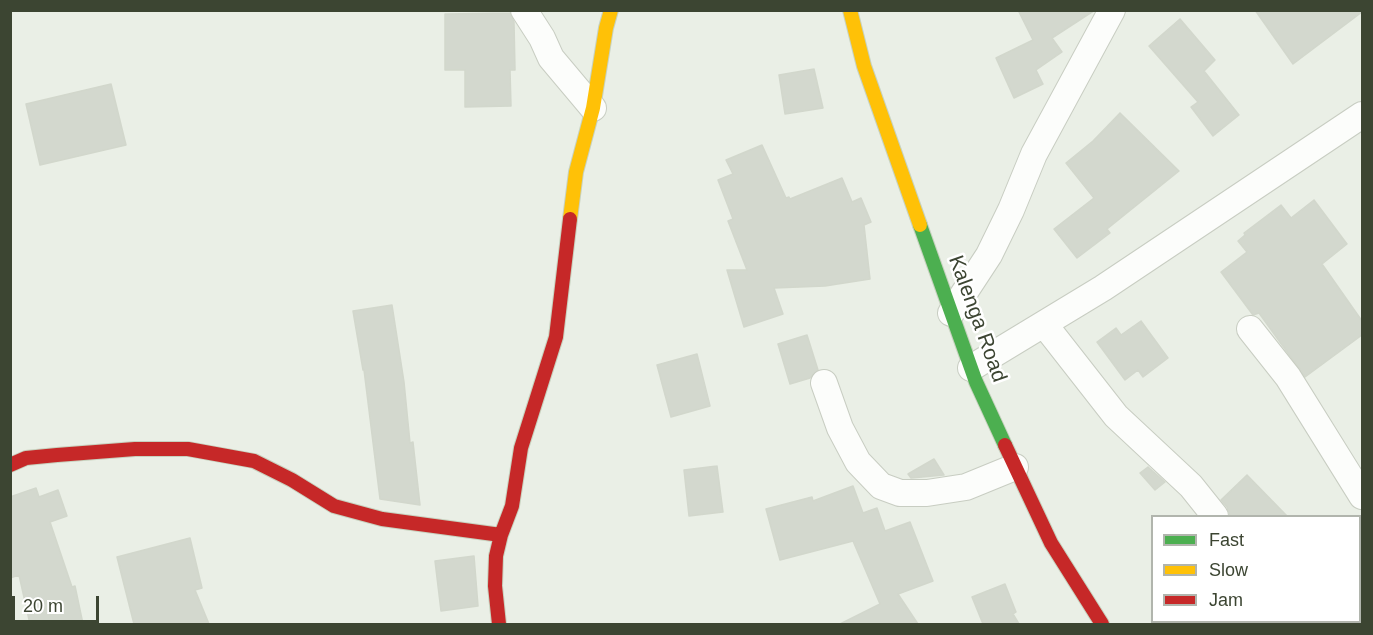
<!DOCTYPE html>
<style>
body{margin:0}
#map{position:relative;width:1373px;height:635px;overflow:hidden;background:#eaefe6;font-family:Arial,sans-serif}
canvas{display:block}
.frame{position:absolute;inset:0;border:12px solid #3c4532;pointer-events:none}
.legend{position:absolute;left:1151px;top:515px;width:210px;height:108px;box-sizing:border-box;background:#fff;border:2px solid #b1b5ad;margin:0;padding:8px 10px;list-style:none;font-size:18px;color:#3c4532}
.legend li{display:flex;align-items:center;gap:12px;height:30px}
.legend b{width:30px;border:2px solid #b1b5ad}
.scale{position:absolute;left:12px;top:596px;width:87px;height:27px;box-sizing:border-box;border:3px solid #3c4532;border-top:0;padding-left:8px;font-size:18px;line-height:21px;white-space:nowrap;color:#3c4532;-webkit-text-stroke:4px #fff;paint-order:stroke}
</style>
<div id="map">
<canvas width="1373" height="635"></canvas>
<div class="frame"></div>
<ul class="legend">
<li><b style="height:8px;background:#4caf50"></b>Fast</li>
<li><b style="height:8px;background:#ffc107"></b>Slow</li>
<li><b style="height:8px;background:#c62828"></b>Jam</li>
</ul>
<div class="scale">20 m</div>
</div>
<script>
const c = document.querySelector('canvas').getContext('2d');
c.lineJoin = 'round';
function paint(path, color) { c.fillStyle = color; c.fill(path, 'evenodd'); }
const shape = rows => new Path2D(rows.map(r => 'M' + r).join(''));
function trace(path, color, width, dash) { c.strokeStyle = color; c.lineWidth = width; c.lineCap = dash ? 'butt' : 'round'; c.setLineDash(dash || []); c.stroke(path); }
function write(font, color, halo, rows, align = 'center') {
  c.font = font + ' Arial,sans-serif'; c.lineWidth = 5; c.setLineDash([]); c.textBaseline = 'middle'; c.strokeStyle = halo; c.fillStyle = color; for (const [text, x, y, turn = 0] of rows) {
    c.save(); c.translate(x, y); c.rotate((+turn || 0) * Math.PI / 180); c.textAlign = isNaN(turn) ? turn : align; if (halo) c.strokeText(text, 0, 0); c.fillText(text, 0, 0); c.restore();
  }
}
const building = shape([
 [1018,10,1095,10,1052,38,1062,52,1036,70,1043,84,1014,98,996,58,1033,40,1018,10],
 [1255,10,1362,10,1362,12,1293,64,1255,10],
 [510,13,514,22,515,70,510,70,511,106,465,107,465,70,445,70,445,14,510,13],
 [1180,19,1215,60,1204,71,1239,115,1213,136,1191,107,1198,102,1149,46,1180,19],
 [814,69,823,108,785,114,779,75,814,69],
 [111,84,126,145,40,165,26,104,111,84],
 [1120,113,1179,171,1107,229,1110,233,1077,258,1054,229,1094,198,1066,163,1093,141,1120,113],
 [762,145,786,198,789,197,790,199,842,178,852,202,861,198,871,222,864,225,870,279,825,286,774,288,783,314,744,327,727,270,747,270,728,221,733,219,718,180,733,174,726,160,762,145],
 [1314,200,1347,244,1322,264,1362,321,1362,335,1305,377,1259,313,1253,315,1221,272,1247,252,1238,241,1245,235,1244,233,1281,205,1291,218,1314,200],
 [392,305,404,382,410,443,413,442,420,505,380,499,364,370,363,370,353,311,392,305],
 [1141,321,1168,358,1143,377,1138,370,1125,380,1097,342,1116,328,1121,335,1141,321],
 [807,335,818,370,810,378,790,384,778,344,807,335],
 [697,354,710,406,671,417,657,365,697,354],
 [934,459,944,475,911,478,908,474,934,459],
 [717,466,723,512,689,516,684,470,717,466],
 [1148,467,1165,482,1155,490,1140,473,1148,467],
 [1247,475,1287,516,1230,516,1227,507,1221,500,1247,475],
 [853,486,863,513,877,508,885,531,910,522,933,581,898,594,918,624,840,624,880,604,853,541,780,560,766,509,812,497,813,501,853,486],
 [36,488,39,497,58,490,67,516,50,522,72,587,75,586,83,624,30,624,19,575,10,578,10,497,36,488],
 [190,538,202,588,195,590,209,624,134,624,117,557,190,538],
 [474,556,478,606,441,611,435,561,474,556],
 [1005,584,1016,612,1013,614,1019,624,983,624,972,597,1005,584]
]);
paint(building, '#d3d8ce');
trace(building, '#d2d7cc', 1.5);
const street = shape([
 [524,10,542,38,551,58,593,108],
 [951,313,989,255,1011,210,1034,154,1112,10],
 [1044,324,1116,416,1191,486,1215,516],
 [1250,329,1288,377,1362,496],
 [971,368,1103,288,1362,115],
 [824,383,840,428,858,462,881,486,900,493,927,493,966,487,1015,467],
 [1360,599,1362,599]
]);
const fast = shape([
 [920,225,976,382,1005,445]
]);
const slow = shape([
 [850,10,864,66,920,225],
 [570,219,576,172,593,108,606,28,611,10]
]);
const jam = shape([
 [1005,445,1051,543,1102,624],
 [10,465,26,458,57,455,135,449,188,449,254,461,292,480,334,506,382,519,501,535],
 [499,624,495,586,496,556,501,535,512,506,521,448,556,337,570,219]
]);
trace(street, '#c8cdc2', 28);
trace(fast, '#c7d2bf', 16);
trace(slow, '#c7d2bf', 16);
trace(jam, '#c7d2bf', 16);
trace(street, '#fcfdfb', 26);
trace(fast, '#4caf50', 14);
trace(slow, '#ffc107', 14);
trace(jam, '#c62828', 14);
write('21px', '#3c4532', '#fff', [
 ["Kalenga Road",977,319,70]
]);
</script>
